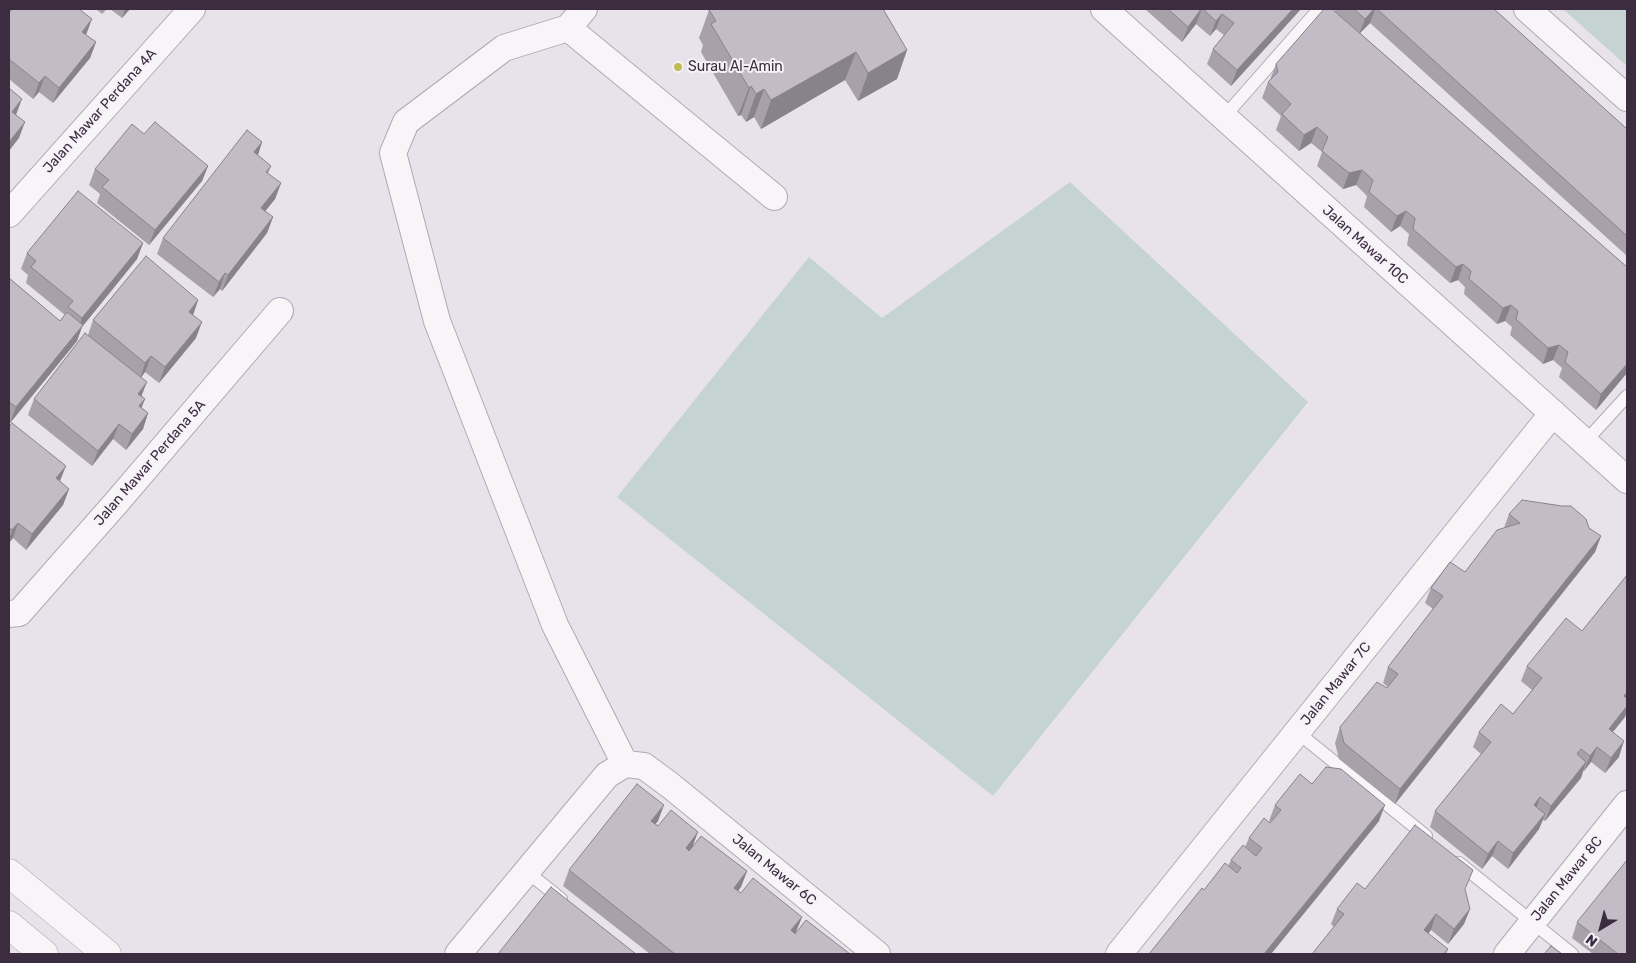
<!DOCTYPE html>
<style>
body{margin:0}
#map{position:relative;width:1636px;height:963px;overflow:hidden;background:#e8e3ea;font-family:Rubik,sans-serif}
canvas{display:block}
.frame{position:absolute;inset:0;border:10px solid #3b2c40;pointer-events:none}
.north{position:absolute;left:1576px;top:903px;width:50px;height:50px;-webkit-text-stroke:4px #f6f2f7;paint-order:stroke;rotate:217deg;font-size:14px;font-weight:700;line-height:20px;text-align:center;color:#3b2c40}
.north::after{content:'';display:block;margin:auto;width:18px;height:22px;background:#3b2c40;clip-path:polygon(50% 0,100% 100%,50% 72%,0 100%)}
</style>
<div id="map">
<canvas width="1636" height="963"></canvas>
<div class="frame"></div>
<div class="north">N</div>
</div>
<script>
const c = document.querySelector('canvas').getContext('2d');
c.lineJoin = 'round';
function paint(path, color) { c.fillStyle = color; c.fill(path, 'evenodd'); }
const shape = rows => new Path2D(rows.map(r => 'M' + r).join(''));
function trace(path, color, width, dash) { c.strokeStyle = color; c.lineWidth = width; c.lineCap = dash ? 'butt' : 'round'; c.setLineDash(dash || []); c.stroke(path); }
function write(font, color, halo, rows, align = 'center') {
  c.font = font + ' Rubik,sans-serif'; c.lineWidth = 4; c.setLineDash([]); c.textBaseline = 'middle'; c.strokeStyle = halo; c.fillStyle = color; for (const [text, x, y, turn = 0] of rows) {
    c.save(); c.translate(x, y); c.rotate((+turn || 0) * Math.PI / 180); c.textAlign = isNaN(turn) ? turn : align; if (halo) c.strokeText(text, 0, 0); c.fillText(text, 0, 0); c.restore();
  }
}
paint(shape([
 [1563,9,1627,9,1627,66],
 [1070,182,1308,402,993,796,617,497,809,257,882,318]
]), '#c5d3d1');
const service = shape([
 [1224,117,1319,9],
 [1585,442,1627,396],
 [1297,732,1426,836],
 [1459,863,1572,954],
 [526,871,561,899]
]);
const minor = shape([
 [584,9,568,28,774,197],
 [1104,9,1627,480],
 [1527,9,1627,98],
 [568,28,504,48,406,122,393,153,437,321,555,625,625,764],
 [9,214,192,9],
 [9,614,19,613,116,503,280,311],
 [458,954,607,775,625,764,644,766,671,786,877,954],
 [1119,954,1553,413],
 [1507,954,1627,804]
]);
const tertiary = shape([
 [9,873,107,954],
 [9,925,44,954]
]);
trace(service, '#b1a8b4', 14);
trace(minor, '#b1a8b4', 28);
trace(tertiary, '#b1a8b4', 29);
trace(service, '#f7f5f8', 12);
trace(minor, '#f7f5f8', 26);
trace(tertiary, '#f7f5f8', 28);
paint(shape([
 [96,9,107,9,102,14],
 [110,9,130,9,122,18],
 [1145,9,1301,9,1231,86,1207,64,1213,49,1224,35,1216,29,1210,36,1196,24,1182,42],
 [1336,9,1494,9,1627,129,1627,256,1370,23,1360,33,1627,267,1627,373,1596,410,1559,377,1562,368,1553,360,1543,364,1510,335,1512,327,1505,321,1497,324,1464,294,1465,287,1458,280,1450,283,1407,245,1409,234,1400,226,1391,232,1364,207,1367,196,1356,185,1343,189,1317,166,1322,152,1311,143,1299,151,1276,130,1281,116,1262,98,1268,82,1270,80,1276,64,1335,11],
 [709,10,907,50,897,79,858,101,845,80,761,129,754,117,746,122,741,115,738,116,701,52,703,45,699,38],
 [9,13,86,35,96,42,90,58,53,103,39,92,33,99,9,79],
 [144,134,208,166,202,181,149,245,97,203,100,194,89,185,95,169],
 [262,142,258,155,271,166,268,174,281,183,275,199,265,211,273,217,267,233,222,291,220,289,213,297,157,254,163,238],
 [143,243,137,259,82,327,77,341,10,423,9,422,9,278,60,321,65,315,26,283,28,275,21,269,27,253],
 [198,300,193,315,196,338,159,383,145,372,141,377,142,396,145,399,141,407,148,413,143,429,126,450,113,439,92,466,28,415,34,399,88,335,93,320],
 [9,427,60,481,69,489,63,505,26,550,13,538,9,543],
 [1509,514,1589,528,1601,536,1595,552,1395,804,1339,759,1335,743,1340,727,1388,687,1383,683,1388,667,1433,609,1425,603,1431,588,1465,572,1504,528],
 [1627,575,1627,711,1625,717,1613,732,1619,757,1605,773,1591,762,1584,771,1583,771,1581,778,1545,821,1543,820,1539,829,1508,869,1492,856,1482,869,1430,827,1435,811,1481,754,1473,747,1479,732,1513,714,1532,690,1521,681,1527,666,1582,631],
 [1312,784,1379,821,1271,954,1149,954,1204,890,1228,866,1231,860,1245,847,1249,838,1270,823,1271,822,1269,821,1275,805],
 [658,821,655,824,658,826,693,845,747,871,741,887,738,891,741,893,802,917,795,934,850,954,650,954,563,886,569,870],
 [1365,889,1465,891,1470,909,1464,924,1448,944,1431,930,1428,934,1448,949,1446,954,1312,954,1334,927,1331,924,1337,909],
 [1577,922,1627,954,1593,954,1572,938]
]), '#a8a1aa');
paint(shape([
 [125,9,130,9,122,18],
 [1202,9,1196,24,1182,42,1188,27],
 [1293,9,1301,9,1231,86,1237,70],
 [1374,9,1375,9,1370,23,1359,34,1365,19],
 [1222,14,1216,29,1210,36,1216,21],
 [92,19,86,35,82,32],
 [96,42,90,58,53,103,59,88],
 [907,50,897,79,858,101,868,73],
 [856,52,845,80,761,129,771,100],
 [45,76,39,92,33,99,39,83],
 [751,86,741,115,738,116,749,88],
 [764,89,754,117,746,122,756,94],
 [22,99,16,115,12,112],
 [25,122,19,138,9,151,9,142],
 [1317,127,1311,143,1299,151,1304,135],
 [262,142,257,158,254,152],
 [208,166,202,181,149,245,155,230],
 [1362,170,1356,185,1343,189,1349,173],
 [281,183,275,199,255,224,261,208],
 [1406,211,1400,226,1391,232,1397,216],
 [273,217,267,233,222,291,228,275],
 [143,243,137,259,82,327,77,341,10,423,16,407,77,332,82,318],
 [1463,264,1458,280,1450,283,1456,267],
 [225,273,220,289,213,297,219,282],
 [198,300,193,315,189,312],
 [1511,305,1505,321,1497,324,1503,308],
 [202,322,196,338,159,383,165,367],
 [1559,345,1553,360,1543,364,1548,348],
 [151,356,145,372,140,379,145,363],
 [1627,364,1627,373,1596,410,1601,394],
 [147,382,141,397,138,394],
 [145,399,139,414,139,406],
 [148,413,143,429,126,450,132,434],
 [119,424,113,439,92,466,98,451],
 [66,466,60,481,56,478],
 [69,489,63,505,26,550,32,534],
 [18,523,13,538,9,543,9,540,12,530],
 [1601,536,1595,552,1395,804,1400,789],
 [1627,692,1627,697,1625,704,1624,696],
 [1627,706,1627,711,1625,717,1603,744,1609,729],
 [1624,741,1619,757,1605,773,1611,758],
 [1597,747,1591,762,1584,771,1590,756],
 [1586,762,1581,778,1545,821,1551,806],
 [1540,797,1535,813,1534,805],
 [664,805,658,821,646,836,651,821],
 [1385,805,1379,821,1271,954,1264,954],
 [1545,814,1539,829,1508,869,1513,853],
 [698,832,692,848,681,864,686,848],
 [1498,841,1492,856,1482,869,1488,854],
 [747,871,741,887,728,903,734,888],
 [1470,909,1464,924,1448,944,1454,929],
 [1436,914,1431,930,1418,946,1424,930],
 [802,917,796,932,785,946,791,930]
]), '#88838b');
const building = shape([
 [12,9,79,9,92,19,82,32,96,42,59,88,45,76,39,83,9,59,9,13,12,9],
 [711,9,883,9,907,50,868,73,856,52,771,100,764,89,756,94,751,86,749,88,711,24,716,21,709,10,711,9],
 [1168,9,1201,9,1188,27,1168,9],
 [1203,9,1293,9,1237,70,1213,49,1234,23,1222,14,1216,21,1203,9],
 [1324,9,1332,9,1627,267,1627,364,1601,394,1565,362,1568,352,1559,345,1548,348,1516,319,1518,311,1511,305,1503,308,1469,279,1471,271,1463,264,1456,267,1413,229,1415,218,1406,211,1397,216,1369,192,1373,180,1362,170,1349,173,1322,151,1328,137,1317,127,1304,135,1282,114,1291,104,1268,82,1278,72,1276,64,1324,9],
 [1354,9,1374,9,1365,19,1354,9],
 [1377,9,1494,9,1627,129,1627,236,1377,9],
 [9,88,22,99,12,112,25,122,9,142,9,88],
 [155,122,208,166,155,230,102,187,109,180,95,169,132,124,144,134,155,122],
 [247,130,262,142,254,152,271,166,266,172,281,183,261,208,273,217,228,275,225,273,219,282,163,238,247,130],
 [78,191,143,243,82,318,68,307,73,301,31,267,36,261,27,253,78,191],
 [146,256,198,300,189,312,202,322,165,367,151,356,145,363,93,320,146,256],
 [9,278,60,321,67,312,83,325,16,407,9,402,9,278],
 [85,333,147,382,138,394,145,399,139,406,148,413,132,434,119,424,98,451,34,399,85,333],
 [12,423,66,466,56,478,69,489,32,534,18,523,12,530,9,527,9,427,12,423],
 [1522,500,1562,506,1571,506,1586,519,1589,528,1601,536,1400,789,1344,743,1340,727,1377,682,1387,688,1398,674,1388,667,1443,596,1431,588,1450,562,1465,572,1497,530,1520,523,1509,514,1522,500],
 [1627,575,1627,692,1624,696,1627,699,1627,706,1609,729,1624,741,1611,758,1597,747,1590,756,1581,749,1577,754,1586,762,1551,806,1540,797,1534,805,1545,814,1513,853,1498,841,1488,854,1435,811,1491,742,1479,732,1501,704,1513,714,1542,678,1527,666,1566,618,1582,631,1627,575],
 [1326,767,1341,769,1385,805,1264,954,1149,954,1202,888,1204,890,1225,863,1237,873,1241,868,1231,860,1243,845,1256,856,1262,848,1249,838,1264,818,1270,823,1281,810,1275,805,1300,774,1312,784,1326,767],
 [637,784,664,805,651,821,658,826,671,810,698,832,686,848,689,851,701,836,747,871,734,888,741,893,753,878,802,917,791,930,795,934,806,920,850,954,675,954,569,870,637,784],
 [1415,825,1473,870,1465,889,1470,909,1454,929,1436,914,1424,930,1448,949,1444,954,1312,954,1344,914,1337,909,1357,883,1365,889,1415,825],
 [1627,860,1627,954,1618,954,1577,922,1627,860],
 [551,887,636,954,498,954,551,887],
 [1551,946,1562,954,1544,954,1551,946]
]);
paint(building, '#c3bbc6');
trace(building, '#88838b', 1);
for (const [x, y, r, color] of [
 [678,67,5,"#c1bd55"]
]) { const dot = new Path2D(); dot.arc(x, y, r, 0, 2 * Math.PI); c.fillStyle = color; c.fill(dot); trace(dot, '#f6f2f7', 2); }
write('14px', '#3b2c40', '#f6f2f7', [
 ["Surau Al-Amin",688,67]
], 'left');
write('14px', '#3b2c40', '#f6f2f7', [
 ["Jalan Mawar Perdana 4A",100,111,-48],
 ["Jalan Mawar 10C",1365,245,42],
 ["Jalan Mawar Perdana 5A",150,463,-49],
 ["Jalan Mawar 7C",1336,684,-51],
 ["Jalan Mawar 6C",774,870,39],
 ["Jalan Mawar 8C",1567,879,-51]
]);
</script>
